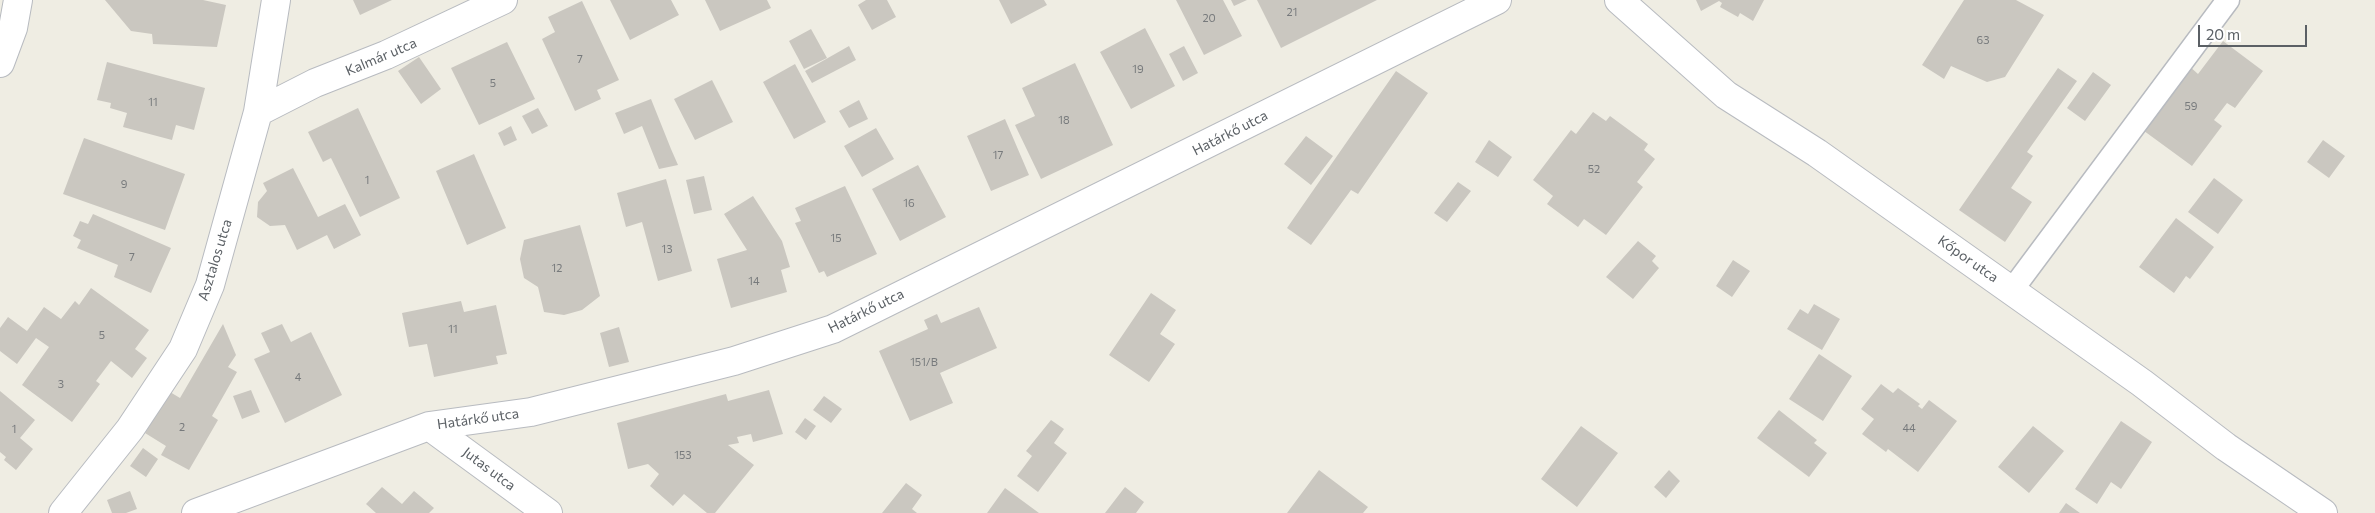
<!DOCTYPE html>
<meta charset="utf-8">
<style>
body{margin:0}
#map{position:relative;width:2375px;height:513px;overflow:hidden;background:#efede3;font-family:Commissioner,sans-serif}
canvas{display:block}
.scale{position:absolute;left:2198px;top:25px;width:109px;height:22px;box-sizing:border-box;border:2px solid #5b6065;border-top:0;padding-left:6px;font-size:15px;line-height:18px;white-space:nowrap;color:#5b6065;-webkit-text-stroke:4px #fff;paint-order:stroke}
</style>
<div id="map">
<canvas width="2375" height="513"></canvas>
<div class="scale">20 m</div>
</div>
<script>
const c = document.querySelector('canvas').getContext('2d');
c.lineJoin = 'round';
function paint(path, color) { c.fillStyle = color; c.fill(path, 'evenodd'); }
const shape = rows => new Path2D(rows.map(r => 'M' + r).join(''));
function trace(path, color, width, dash) { c.strokeStyle = color; c.lineWidth = width; c.lineCap = dash ? 'butt' : 'round'; c.setLineDash(dash || []); c.stroke(path); }
function write(font, color, halo, rows, align = 'center') {
  c.font = font + ' Commissioner,sans-serif'; c.lineWidth = 4.5; c.setLineDash([]); c.textBaseline = 'middle'; c.strokeStyle = halo; c.fillStyle = color; for (const [text, x, y, turn = 0] of rows) {
    c.save(); c.translate(x, y); c.rotate((+turn || 0) * Math.PI / 180); c.textAlign = isNaN(turn) ? turn : align; if (halo) c.strokeText(text, 0, 0); c.fillText(text, 0, 0); c.restore();
  }
}
paint(shape([
 [105,0,203,0,226,5,217,47,153,44,152,34,131,31],
 [353,0,392,0,360,15],
 [610,0,671,0,679,15,630,40],
 [705,0,767,0,771,8,720,31],
 [866,0,887,0,896,17,872,30,858,5],
 [999,0,1044,0,1047,5,1011,24],
 [1176,0,1223,0,1242,36,1204,55],
 [1231,0,1247,0,1234,6],
 [1257,0,1377,0,1281,48],
 [1696,0,1764,0,1753,21,1740,13,1738,17,1720,7,1722,3,1719,1,1701,11],
 [1964,0,2016,0,2044,15,2005,77,1987,82,1951,66,1944,79,1922,65],
 [582,1,619,80,597,90,601,99,575,111,542,39,555,32,548,17],
 [1145,28,1175,86,1131,109,1100,52],
 [811,29,827,58,804,69,789,41],
 [2223,41,2263,71,2235,108,2227,103,2214,120,2222,126,2192,166,2140,128,2188,65,2198,74],
 [507,42,535,99,479,125,451,68],
 [849,46,856,60,812,83,805,71],
 [1184,46,1198,73,1183,81,1169,54],
 [419,57,441,89,421,104,398,71],
 [107,62,205,88,194,130,176,125,172,140,123,127,127,113,110,108,111,103,97,100],
 [1075,63,1113,145,1041,179,1015,125,1035,116,1022,88],
 [795,64,826,122,794,139,763,82],
 [2058,68,2077,81,2027,152,2033,156,2011,188,2032,202,2005,242,1959,210],
 [1396,71,1428,93,1358,194,1351,190,1311,245,1287,228],
 [2093,72,2111,85,2085,121,2067,108],
 [712,80,733,122,695,140,674,99],
 [651,99,671,149,678,165,659,169,642,126,624,134,615,113],
 [859,100,868,119,849,128,839,111],
 [358,108,400,198,360,217,331,158,323,162,308,132],
 [538,108,548,126,532,134,522,116],
 [1593,112,1606,121,1610,116,1648,144,1644,150,1655,159,1637,182,1643,187,1606,235,1584,219,1578,227,1547,204,1553,196,1533,180,1571,130,1576,134],
 [1005,119,1029,175,991,191,967,136],
 [511,126,517,140,504,146,498,133],
 [876,128,894,159,862,177,844,146],
 [1306,136,1333,156,1311,185,1284,164],
 [84,138,185,174,165,230,63,194],
 [1489,140,1512,157,1498,177,1475,162],
 [2323,140,2345,156,2329,178,2307,162],
 [474,154,506,228,467,245,436,171],
 [918,165,946,217,900,241,872,189],
 [293,168,318,217,345,204,361,235,334,249,327,235,297,250,285,225,270,226,257,217,258,202,267,191,263,183],
 [704,176,712,210,694,214,686,180],
 [2214,178,2243,200,2218,234,2188,212],
 [666,179,692,271,658,281,642,222,626,227,617,193],
 [1458,182,1471,191,1447,222,1434,213],
 [845,186,877,254,827,277,824,271,819,273,795,223,801,221,795,208],
 [753,196,782,241,790,267,781,270,787,292,731,308,717,259,747,250,724,214],
 [93,214,171,248,151,293,114,277,118,265,77,248,81,240,73,236,80,221,88,224],
 [2176,218,2214,247,2190,279,2186,276,2174,293,2139,267],
 [580,225,600,296,582,310,564,315,544,312,538,287,524,278,520,259,524,240],
 [1638,241,1656,256,1652,261,1659,268,1633,299,1606,277],
 [1733,260,1750,271,1732,297,1716,286],
 [91,288,149,330,135,349,147,358,132,378,111,361,96,381,100,384,72,422,22,385,49,347,36,338,17,364,0,351,0,328,8,317,27,331,44,307,61,319,75,301,79,305],
 [1151,293,1176,310,1160,334,1175,344,1149,382,1109,355],
 [461,301,464,312,496,305,507,354,496,356,498,364,434,377,427,344,409,347,402,313],
 [1814,304,1840,319,1822,350,1787,329,1800,309,1808,314],
 [979,307,997,348,940,373,953,403,910,421,879,351,928,329,924,320,937,314,941,323],
 [223,324,236,355,228,367,237,372,212,416,218,420,189,470,161,455,166,446,145,433,170,392,180,398],
 [282,324,291,342,311,332,342,395,285,423,254,359,270,352,261,333],
 [619,327,629,362,609,367,600,333],
 [1819,354,1852,376,1823,421,1789,399],
 [1881,384,1893,393,1898,388,1920,404,1918,406,1922,409,1929,400,1957,421,1918,472,1888,449,1886,452,1862,434,1874,419,1861,409],
 [251,390,260,412,242,419,233,396],
 [769,390,783,434,753,442,751,434,737,437,739,443,728,445,754,465,715,513,707,513,684,494,673,506,650,486,659,474,648,464,628,469,617,423,726,394,728,401],
 [0,391,35,420,20,438,33,449,16,470,4,460,6,457,0,452],
 [824,396,842,409,831,423,813,410],
 [1779,410,1817,440,1814,443,1827,453,1809,477,1757,438],
 [805,418,816,426,806,440,795,432],
 [1051,420,1064,429,1054,443,1067,453,1038,492,1017,476,1032,456,1026,451],
 [2121,421,2152,442,2121,489,2111,482,2097,504,2075,489],
 [1581,426,1618,453,1577,507,1541,479],
 [2033,426,2064,451,2029,493,1998,467],
 [143,448,158,459,146,477,130,466],
 [1319,470,1368,507,1363,513,1287,513],
 [1669,470,1680,481,1666,498,1654,487],
 [906,483,922,495,912,509,917,513,882,513],
 [382,487,402,504,414,491,434,508,429,513,376,513,366,504],
 [1125,487,1144,502,1136,513,1105,513],
 [1005,488,1039,513,987,513],
 [130,491,137,509,126,513,112,513,107,500],
 [2066,503,2080,513,2059,513]
]), '#cac7c0');
const lane = shape([
 [2012,290,2228,0]
]);
const street = shape([
 [1619,0,1726,95,1817,153,2142,383,2226,447,2323,513],
 [0,63,13,28,18,0],
 [258,112,315,83,386,55,503,0],
 [429,426,548,513],
 [63,513,130,429,183,349,210,285,258,112,276,0],
 [196,513,429,426,531,412,734,361,833,329,1497,0]
]);
trace(lane, '#b8bbc0', 25);
trace(street, '#b8bbc0', 30);
trace(lane, '#fff', 22);
trace(street, '#fff', 28);
write('11px', '#777a7c', null, [
 ["21",1292,12],
 ["20",1209,18],
 ["63",1983,40],
 ["7",580,59],
 ["19",1138,69],
 ["5",493,83],
 ["11",153,102],
 ["59",2191,106],
 ["18",1064,120],
 ["17",998,155],
 ["52",1594,169],
 ["1",367,180],
 ["9",124,184],
 ["16",909,203],
 ["15",836,238],
 ["13",667,249],
 ["7",132,257],
 ["12",557,268],
 ["14",754,281],
 ["11",453,329],
 ["5",102,335],
 ["151/B",924,362],
 ["4",298,377],
 ["3",61,384],
 ["2",182,427],
 ["44",1909,428],
 ["1",14,429],
 ["153",683,455]
]);
write('14px', '#5b6065', '#fff', [
 ["Kalmár utca",381,57,-23],
 ["Határkő utca",1230,133,-27],
 ["Kőpor utca",1968,259,35],
 ["Asztalos utca",215,260,-73],
 ["Határkő utca",866,311,-26],
 ["Határkő utca",478,419,-8],
 ["Jutas utca",489,469,37]
]);
</script>
